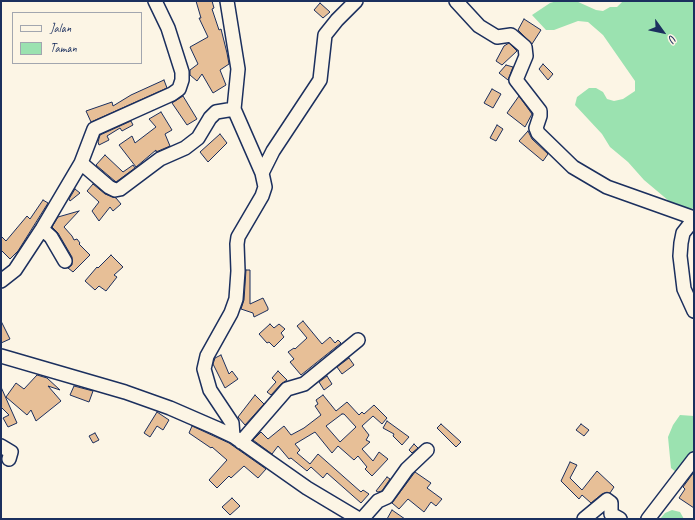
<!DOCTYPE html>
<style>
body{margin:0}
#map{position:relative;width:695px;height:520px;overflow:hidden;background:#fcf5e5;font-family:Caveat,sans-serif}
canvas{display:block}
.frame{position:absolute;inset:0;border:2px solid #1b2f5e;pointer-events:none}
.legend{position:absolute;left:12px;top:12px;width:130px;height:52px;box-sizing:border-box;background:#fcf5e5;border:1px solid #a2a6af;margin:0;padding:5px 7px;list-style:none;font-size:12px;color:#1b2f5e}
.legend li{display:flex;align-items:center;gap:8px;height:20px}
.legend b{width:20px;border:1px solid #a2a6af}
.north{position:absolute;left:643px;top:12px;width:40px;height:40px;-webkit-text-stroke:3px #fcf5e5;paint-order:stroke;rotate:123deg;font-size:11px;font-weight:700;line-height:16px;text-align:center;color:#1b2f5e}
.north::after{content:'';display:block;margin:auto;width:14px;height:18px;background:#1b2f5e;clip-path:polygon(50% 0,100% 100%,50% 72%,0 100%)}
</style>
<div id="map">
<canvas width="695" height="520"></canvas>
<div class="frame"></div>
<ul class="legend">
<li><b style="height:5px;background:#fcf5e5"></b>Jalan</li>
<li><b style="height:11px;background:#9be2b0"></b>Taman</li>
</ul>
<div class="north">U</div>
</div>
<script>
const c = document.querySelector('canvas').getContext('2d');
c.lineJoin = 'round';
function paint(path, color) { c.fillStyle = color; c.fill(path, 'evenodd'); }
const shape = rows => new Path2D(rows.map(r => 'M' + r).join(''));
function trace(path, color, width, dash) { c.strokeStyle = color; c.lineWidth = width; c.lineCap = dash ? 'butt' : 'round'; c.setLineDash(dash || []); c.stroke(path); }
paint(shape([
 [557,1,576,1,596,10,603,11,610,7,617,7,623,1,694,1,694,208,691,209,669,201,644,180,628,162,610,147,602,134,575,105,577,97,589,88,596,88,603,92,607,99,614,101,623,99,635,91,635,81,603,35,588,22,578,21,554,30,546,30,532,15,550,3],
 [680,415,694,416,694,487,671,468,668,437,673,425],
 [672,510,680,512,684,519,660,519,665,513]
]), '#9be2b0');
const building = shape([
 [196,1,212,1,214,8,212,9,219,30,221,29,227,53,229,64,220,70,226,85,213,93,202,74,197,81,190,75,190,70,198,64,190,47,208,37,199,18,201,18,196,1],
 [320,3,330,12,323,18,314,10,320,3],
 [524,19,541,30,532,44,518,30,524,19],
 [509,43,517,51,502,65,496,61,504,46,509,43],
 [543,64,553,74,548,80,539,69,543,64],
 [506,65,513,67,508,80,499,73,506,65],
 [164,80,167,88,91,122,86,111,112,102,113,106,131,95,164,80],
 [492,89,501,94,493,108,484,103,492,89],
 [183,96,197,119,187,125,172,103,183,96],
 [519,96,532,114,525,127,507,113,519,96],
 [161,112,172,130,165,134,170,146,156,152,156,150,136,167,119,145,132,136,135,143,156,127,149,119,161,112],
 [131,121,133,125,122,131,120,128,107,136,109,140,99,145,98,142,100,135,131,121],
 [497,125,503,129,496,141,490,138,497,125],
 [528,131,532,139,548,154,543,161,519,141,528,131],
 [220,134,227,143,208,162,200,152,220,134],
 [105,155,123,172,133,165,135,168,116,182,96,165,105,155],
 [93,184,105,194,116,198,121,204,113,211,110,207,99,221,92,211,99,202,87,191,93,184],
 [75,189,80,193,70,201,69,199,75,189],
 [43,200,48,203,18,251,10,259,1,250,1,236,6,241,27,216,30,219,43,200],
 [79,211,64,227,72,236,74,240,77,239,80,243,79,244,90,255,73,272,68,268,72,265,72,257,58,233,52,227,58,217,79,211],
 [111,255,123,267,114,275,117,277,106,291,99,286,95,290,85,281,97,267,98,268,111,255],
 [246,270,250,270,250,304,263,298,268,308,268,310,254,317,253,313,241,309,244,300,246,270],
 [1,321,10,339,1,343,1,321],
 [303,321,322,344,330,337,335,343,338,340,341,343,301,375,290,362,294,359,288,352,294,348,295,349,307,338,297,326,303,321],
 [270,324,274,328,279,324,285,329,281,333,284,337,274,347,269,342,267,343,259,334,270,324],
 [221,355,229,374,232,371,238,379,225,388,213,364,215,358,221,355],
 [349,358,354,365,342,374,337,367,349,358],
 [278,371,287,380,281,384,271,395,267,392,276,382,272,378,278,371],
 [37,375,47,378,60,390,48,386,61,401,36,421,31,410,27,415,6,397,16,383,24,389,37,375],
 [327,376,332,384,324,390,319,382,327,376],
 [74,386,93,391,89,402,70,395,74,386],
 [1,387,17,423,8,427,3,418,9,415,1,407,1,387],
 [255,395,264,404,245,425,238,417,255,395],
 [323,395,336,411,347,402,359,415,362,412,364,414,374,405,387,418,382,424,373,416,362,426,369,435,366,440,370,442,362,449,373,461,379,452,388,459,372,476,365,469,367,467,358,456,354,460,338,446,332,453,315,432,295,444,300,450,297,453,310,464,318,454,361,492,363,490,369,494,361,503,327,473,323,478,311,467,307,471,291,458,289,459,278,446,272,454,253,440,261,432,268,439,284,426,291,435,304,428,321,415,315,406,318,404,316,400,323,395],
 [342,414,344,414,356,427,340,442,326,426,342,414],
 [157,412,169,420,163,430,157,426,150,437,144,433,157,412],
 [387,421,409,437,402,445,393,436,394,434,383,428,387,421],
 [441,424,461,442,456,447,437,428,441,424],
 [581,424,589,430,584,436,576,430,581,424],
 [192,426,229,443,266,469,258,478,244,466,231,478,229,476,217,488,209,480,227,460,212,447,211,448,189,433,192,426],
 [95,433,99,440,93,443,89,436,95,433],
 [414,444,418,448,412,453,409,450,414,444],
 [570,462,577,465,570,478,582,490,597,471,614,487,610,493,602,494,591,503,582,495,579,499,561,481,570,462],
 [415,472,431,483,427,488,442,499,436,506,431,502,424,512,408,499,399,509,392,503,415,472],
 [694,472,694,508,679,498,685,489,683,487,694,472],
 [387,477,390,479,382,491,378,492,376,491,387,477],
 [232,498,240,506,230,515,222,507,232,498],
 [392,510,405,519,387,519,392,510]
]);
paint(building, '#e7bf97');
trace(building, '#1b2f5e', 1);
const minor = shape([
 [227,1,238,69,234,109,262,173,265,187,262,196,238,237,237,244,238,271,236,299,231,313,207,356,204,369,210,390,232,423,233,436],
 [456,1,479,26,497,37,511,35,525,47,526,56,516,80,540,111,540,116,536,128,538,133,573,167,607,187,694,218],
 [81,163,109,187,115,190,120,189,160,159,185,148,198,138,210,118,216,112,234,109],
 [262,173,273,151,320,80,325,35,337,20,356,1],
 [694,219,683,233,681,243,680,256,684,289,694,311],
 [42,229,51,237,65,261],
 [1,281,15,270,42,229,81,163,94,129,172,94,179,89,182,80,182,72,168,28,155,1],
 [1,356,125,392,170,408,216,428,233,436,307,488,359,519],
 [241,442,287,389,304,384,358,340],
 [1,446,11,452,9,459],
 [362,519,378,501,387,497,407,469,427,450],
 [584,519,607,500,611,503,611,514,620,519],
 [648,519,694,459]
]);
trace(minor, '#1b2f5e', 16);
trace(minor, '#fcf5e5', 13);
</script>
